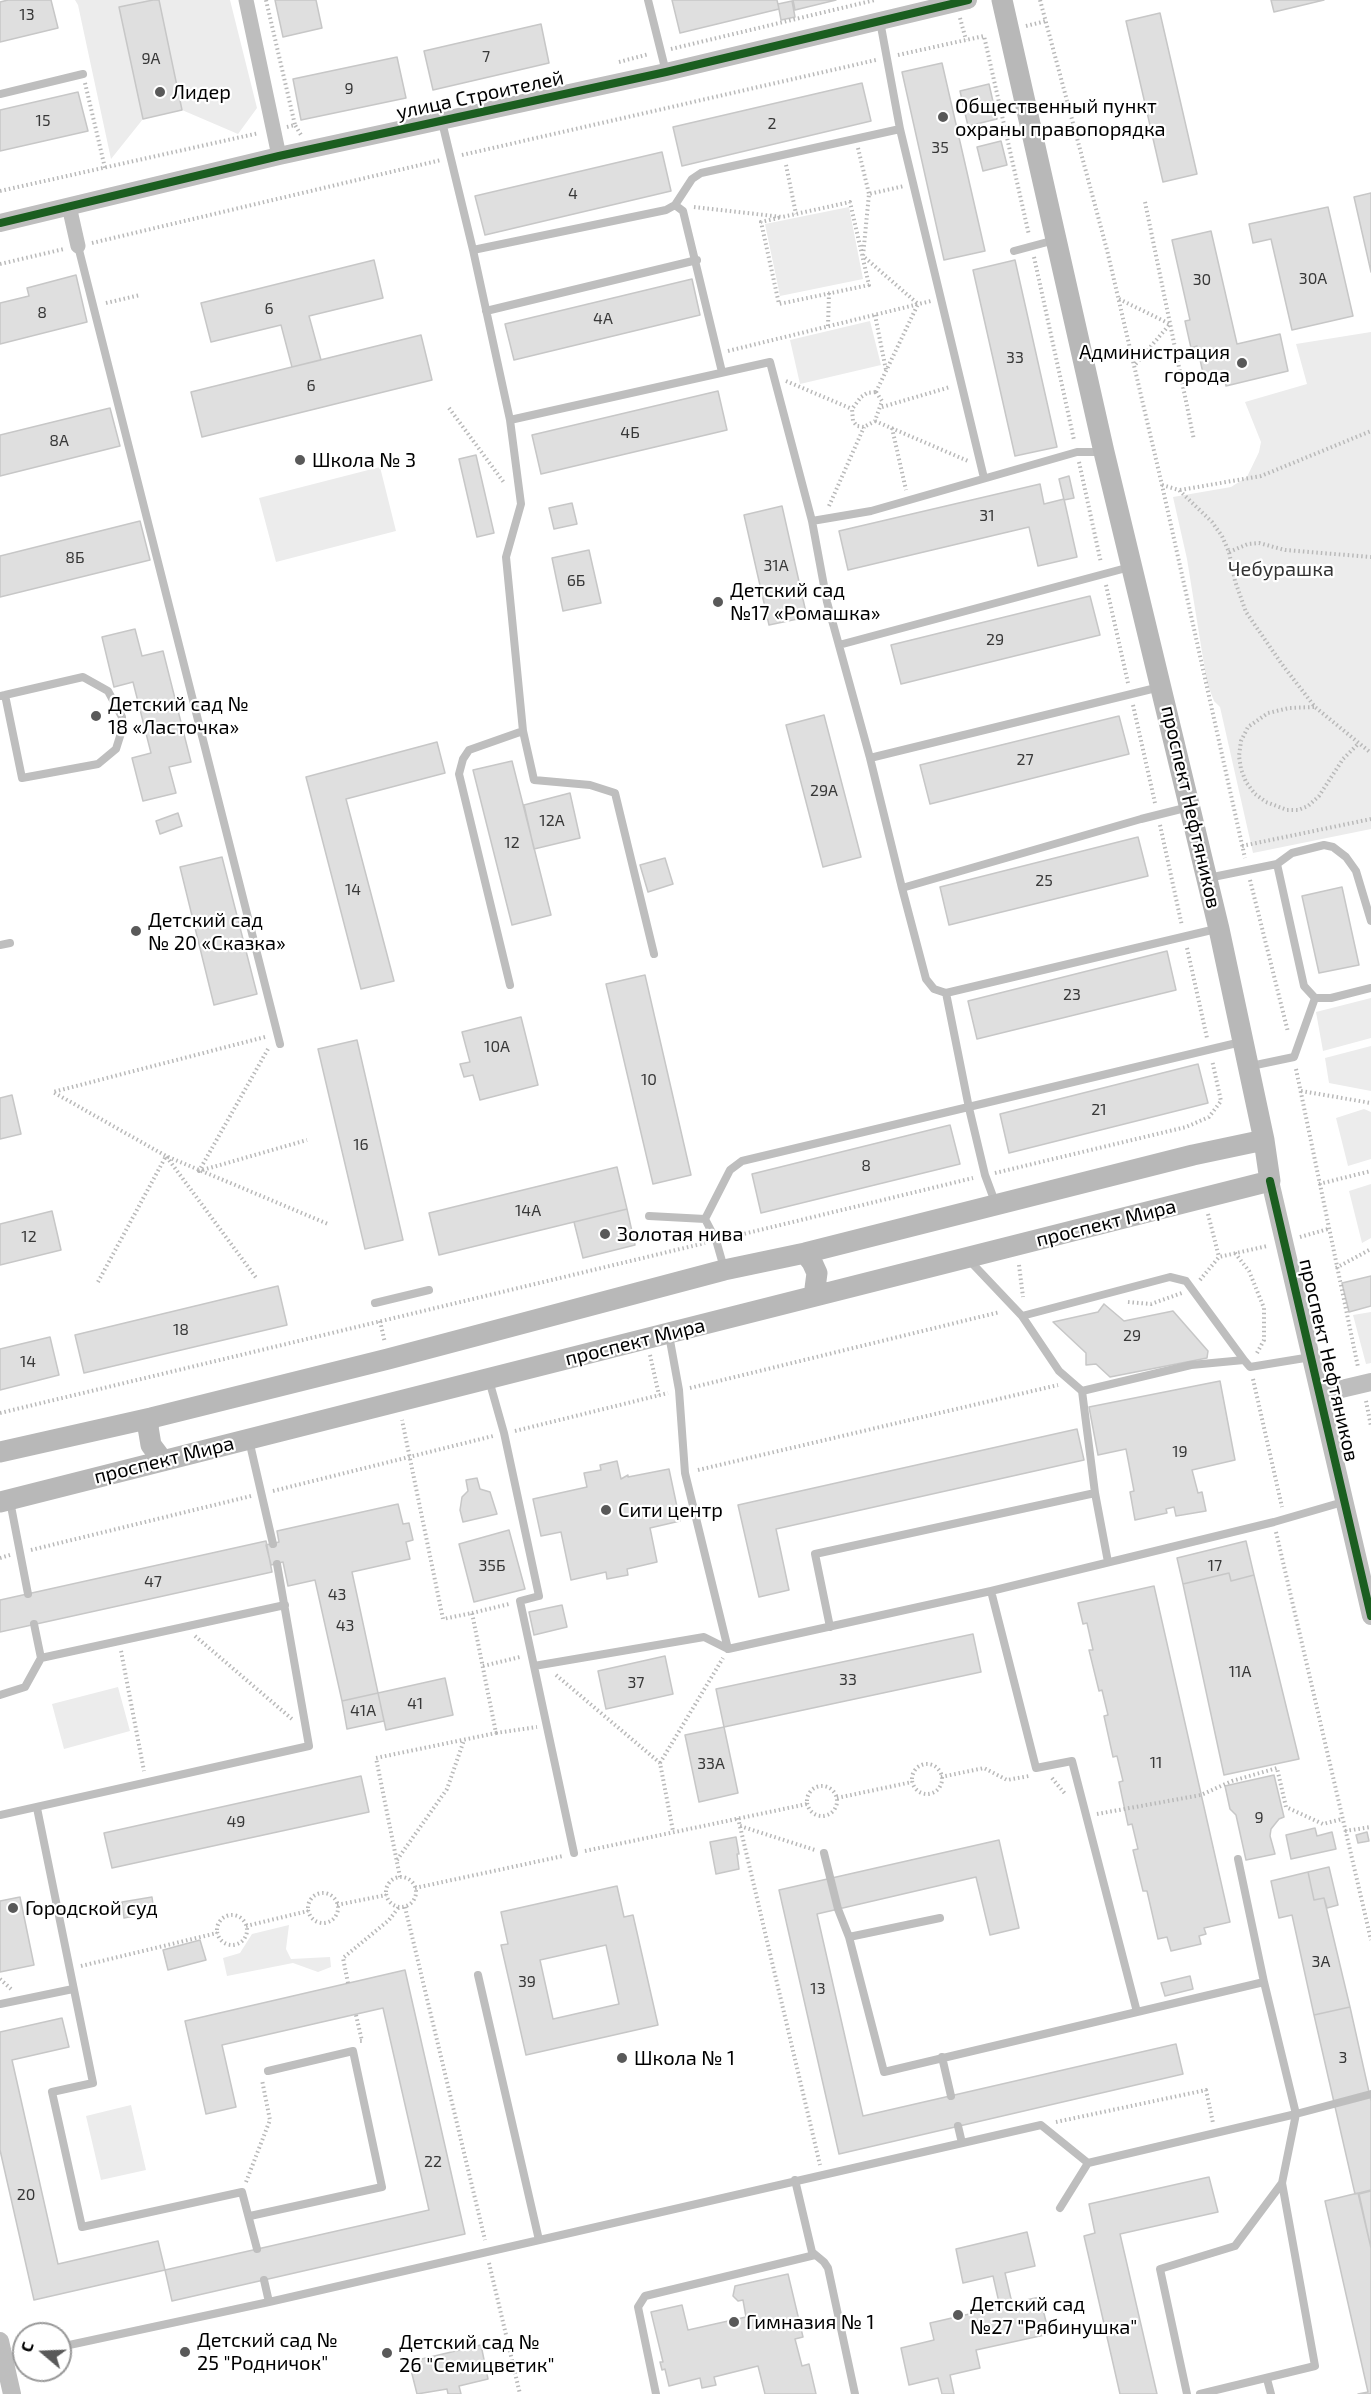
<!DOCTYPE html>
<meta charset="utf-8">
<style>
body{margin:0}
#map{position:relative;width:1371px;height:2394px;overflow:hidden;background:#fff;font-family:"Exo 2",sans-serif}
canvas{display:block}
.north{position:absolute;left:12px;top:2322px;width:60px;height:60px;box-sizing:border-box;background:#fff;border:2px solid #999;border-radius:50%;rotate:289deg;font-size:16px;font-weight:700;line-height:24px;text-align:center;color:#000}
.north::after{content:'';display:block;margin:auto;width:21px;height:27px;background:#595959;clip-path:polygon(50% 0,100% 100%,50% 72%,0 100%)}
</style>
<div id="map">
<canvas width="1371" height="2394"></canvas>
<div class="north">С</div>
</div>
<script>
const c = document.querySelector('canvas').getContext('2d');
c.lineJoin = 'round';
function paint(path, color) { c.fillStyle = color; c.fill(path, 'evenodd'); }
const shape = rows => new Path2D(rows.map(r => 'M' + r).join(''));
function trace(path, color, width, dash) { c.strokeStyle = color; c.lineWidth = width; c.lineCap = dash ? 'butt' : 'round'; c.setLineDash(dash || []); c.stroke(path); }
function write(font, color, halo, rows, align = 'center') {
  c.font = font + ' "Exo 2",sans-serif'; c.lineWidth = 4.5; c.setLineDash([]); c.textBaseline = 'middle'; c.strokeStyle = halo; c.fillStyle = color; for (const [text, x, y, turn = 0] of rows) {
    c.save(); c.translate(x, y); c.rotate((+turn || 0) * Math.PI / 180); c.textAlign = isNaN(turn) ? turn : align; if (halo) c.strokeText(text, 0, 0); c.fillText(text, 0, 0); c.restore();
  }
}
paint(shape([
 [75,0,153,0,119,7,143,119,111,159,78,5],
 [159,0,230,0,257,108,238,134,182,110],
 [849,207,863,279,780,296,765,224],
 [870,321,881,365,800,384,790,340],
 [1371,332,1371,829,1253,853,1220,707,1214,701,1207,683,1187,559,1173,497,1231,487,1247,477,1259,452,1261,442,1245,402,1307,384,1296,344],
 [380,467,396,531,276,562,259,498],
 [1371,998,1371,1038,1323,1051,1316,1012],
 [1371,1046,1371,1091,1329,1083,1325,1058],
 [1364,1109,1371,1112,1371,1159,1348,1166,1336,1118],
 [1371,1184,1371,1238,1362,1243,1349,1191],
 [1371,1312,1371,1363,1366,1364,1353,1315],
 [118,1687,130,1731,64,1749,52,1704],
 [289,1925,286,1949,291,1959,330,1957,331,1967,318,1972,293,1963,227,1976,223,1958,240,1953,252,1934],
 [131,2105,146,2170,101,2180,86,2116]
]), '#ececec');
const building = shape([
 [8,0,51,0,58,28,0,42,0,2,8,0],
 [153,0,159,0,182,110,143,119,119,7,153,0],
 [275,0,316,0,322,28,283,37,275,0],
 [672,0,777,0,779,9,680,33,672,0],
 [793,0,836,0,795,10,793,0],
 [1271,0,1324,0,1274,12,1271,0],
 [792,1,795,17,781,20,778,4,792,1],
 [1160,13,1197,174,1163,182,1126,21,1160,13],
 [541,24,549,63,433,90,424,51,541,24],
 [397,57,406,98,301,120,293,79,397,57],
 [942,63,985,251,944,260,902,72,942,63],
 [862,83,871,121,682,166,673,127,862,83],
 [989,84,997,119,968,126,960,91,989,84],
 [78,92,88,131,0,151,0,110,78,92],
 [1001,141,1007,165,983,171,977,147,1001,141],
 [662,152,671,191,485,235,475,196,662,152],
 [1371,193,1371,272,1354,197,1371,193],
 [1328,207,1353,316,1292,330,1271,239,1253,243,1249,224,1328,207],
 [1211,231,1237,344,1280,334,1288,371,1226,386,1225,378,1205,382,1197,346,1191,348,1185,321,1190,320,1172,240,1211,231],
 [374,260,383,298,309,316,321,360,292,367,281,325,211,342,201,303,374,260],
 [1015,260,1057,447,1015,456,973,270,1015,260],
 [76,275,87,322,0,344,0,303,29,296,27,288,76,275],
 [692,279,700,315,514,360,505,324,692,279],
 [421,335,432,380,202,437,191,392,421,335],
 [718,391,727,430,541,474,532,435,718,391],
 [110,408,120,446,0,476,0,435,110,408],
 [476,455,494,533,477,537,459,459,476,455],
 [1069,476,1074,498,1064,500,1059,479,1069,476],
 [1040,484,1044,504,1064,499,1077,557,1038,566,1029,527,848,570,839,531,1040,484],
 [572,503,577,524,554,529,549,508,572,503],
 [782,506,807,617,769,625,744,515,782,506],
 [140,521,150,560,0,597,0,556,140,521],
 [589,550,601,603,563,611,552,558,589,550],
 [1090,596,1100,635,901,684,891,645,1090,596],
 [135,629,142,656,163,651,191,762,169,767,176,793,143,801,132,758,151,753,133,682,114,687,102,637,135,629],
 [824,715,861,857,823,867,786,725,824,715],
 [1119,716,1129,754,930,804,920,765,1119,716],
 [437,742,445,773,346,799,394,981,361,989,306,777,437,742],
 [512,761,551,915,512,925,473,770,512,761],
 [570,793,580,838,534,849,524,805,570,793],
 [178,813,182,826,160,834,156,821,178,813],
 [1138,837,1148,876,949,925,940,887,1138,837],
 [222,857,257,994,214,1005,180,867,222,857],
 [665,858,673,884,648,892,640,865,665,858],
 [1342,887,1359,965,1319,973,1302,896,1342,887],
 [1167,951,1176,990,977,1039,968,1001,1167,951],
 [645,975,691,1175,653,1184,606,984,645,975],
 [521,1017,538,1085,480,1100,473,1075,464,1077,460,1064,470,1062,462,1032,521,1017],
 [357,1040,403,1240,365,1249,318,1049,357,1040],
 [1198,1064,1208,1103,1009,1153,1000,1114,1198,1064],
 [12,1095,21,1134,0,1139,0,1098,12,1095],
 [950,1125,960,1164,761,1213,752,1174,950,1125],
 [617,1167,627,1209,439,1255,429,1213,617,1167],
 [627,1209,635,1245,583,1258,574,1222,627,1209],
 [52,1211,61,1250,0,1265,0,1224,52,1211],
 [1371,1276,1371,1306,1349,1312,1342,1283,1371,1276],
 [278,1286,287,1325,84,1373,75,1335,278,1286],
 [1104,1304,1124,1321,1173,1311,1208,1351,1207,1358,1110,1377,1096,1364,1086,1365,1086,1353,1053,1322,1098,1312,1104,1304],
 [50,1337,59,1375,0,1390,0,1349,50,1337],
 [1220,1381,1235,1460,1192,1470,1198,1493,1202,1492,1206,1511,1176,1516,1174,1507,1166,1509,1167,1513,1135,1520,1130,1492,1134,1491,1126,1449,1098,1455,1089,1407,1220,1381],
 [1077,1429,1084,1460,776,1529,789,1590,759,1597,738,1505,1077,1429],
 [617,1461,621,1479,628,1475,628,1477,669,1469,680,1521,650,1528,657,1562,627,1569,628,1575,607,1579,606,1572,571,1580,561,1532,541,1536,533,1499,587,1487,584,1473,601,1470,600,1465,617,1461],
 [477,1478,480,1489,490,1492,497,1514,463,1522,460,1510,462,1497,468,1491,466,1480,477,1478],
 [398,1504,403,1524,409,1523,413,1540,406,1542,410,1559,352,1572,378,1693,342,1701,315,1580,288,1586,283,1562,271,1565,266,1545,279,1542,277,1531,398,1504],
 [509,1530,525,1589,474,1602,459,1544,509,1530],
 [266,1541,272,1572,0,1632,0,1600,266,1541],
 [1246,1541,1254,1575,1231,1581,1229,1573,1183,1584,1177,1558,1246,1541],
 [1229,1573,1231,1581,1254,1575,1299,1759,1224,1775,1183,1584,1229,1573],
 [1154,1586,1230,1922,1204,1928,1206,1934,1199,1936,1201,1944,1171,1951,1167,1937,1158,1939,1147,1891,1143,1891,1133,1850,1138,1849,1132,1824,1128,1825,1119,1782,1123,1781,1117,1756,1113,1757,1104,1716,1108,1715,1102,1690,1099,1691,1089,1650,1093,1650,1087,1623,1083,1624,1078,1603,1154,1586],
 [562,1605,567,1627,534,1635,529,1612,562,1605],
 [973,1634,981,1672,724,1727,716,1689,973,1634],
 [665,1656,673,1694,606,1709,598,1671,665,1656],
 [445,1678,453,1715,386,1730,378,1693,445,1678],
 [378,1693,384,1721,347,1729,342,1701,378,1693],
 [724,1727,738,1793,699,1802,685,1735,724,1727],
 [1274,1775,1284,1817,1279,1819,1271,1829,1270,1836,1275,1854,1246,1860,1236,1815,1230,1809,1225,1786,1274,1775],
 [361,1776,369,1812,112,1868,104,1833,361,1776],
 [1315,1828,1317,1836,1332,1832,1336,1849,1291,1859,1286,1835,1315,1828],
 [1367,1832,1369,1841,1358,1843,1356,1835,1367,1832],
 [736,1837,739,1854,737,1854,739,1869,716,1874,710,1842,736,1837],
 [999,1840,1019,1928,990,1935,976,1877,817,1914,863,2116,1176,2044,1183,2074,839,2154,779,1890,999,1840],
 [1329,1867,1338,1905,1327,1908,1324,1898,1314,1900,1308,1872,1329,1867],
 [1308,1872,1314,1900,1324,1898,1350,2007,1314,2015,1292,1915,1279,1918,1271,1881,1308,1872],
 [617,1886,624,1917,633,1915,658,2025,526,2055,501,1945,508,1944,501,1912,617,1886],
 [606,1945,619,2004,553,2019,540,1960,606,1945],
 [20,1897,34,1965,0,1972,0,1901,20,1897],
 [152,1897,154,1912,124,1918,122,1902,152,1897],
 [200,1940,206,1960,168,1970,163,1950,200,1940],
 [405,1970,465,2234,172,2301,165,2270,429,2210,383,2008,222,2045,236,2107,206,2114,185,2021,405,1970],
 [1190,1976,1193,1989,1165,1996,1161,1983,1190,1976],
 [1350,2007,1371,2101,1371,2190,1355,2194,1314,2015,1350,2007],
 [62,2018,69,2047,12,2060,58,2264,158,2241,165,2270,34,2300,0,2150,0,2032,62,2018],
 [1209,2177,1218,2212,1120,2234,1157,2394,1120,2394,1084,2236,1095,2233,1089,2204,1209,2177],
 [1371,2191,1371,2248,1359,2194,1371,2191],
 [1358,2193,1371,2248,1371,2394,1358,2394,1368,2392,1325,2201,1358,2193],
 [1027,2232,1035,2266,1005,2273,1012,2303,1040,2297,1049,2334,976,2350,980,2368,950,2375,954,2394,942,2394,938,2378,909,2385,901,2348,934,2340,930,2323,1000,2307,993,2276,963,2283,956,2249,1027,2232],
 [788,2274,803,2337,795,2339,802,2366,809,2364,816,2394,765,2394,758,2366,714,2377,716,2385,702,2388,700,2378,669,2386,665,2369,662,2370,660,2362,663,2362,651,2312,682,2305,688,2330,746,2317,743,2300,738,2301,733,2296,735,2286,788,2274],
 [481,2345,488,2379,459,2386,461,2394,448,2394,447,2389,417,2394,409,2362,481,2345]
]);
paint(building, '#dfdfdf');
trace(building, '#c7c7c7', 1.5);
trace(shape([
 [266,0,295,125],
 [1040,0,1107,250,1162,485,1245,858],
 [960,18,966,40],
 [1026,26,1046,21],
 [671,49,875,0],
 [898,55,984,36,1029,235],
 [619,62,649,54],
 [85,83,105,168],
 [287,127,295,125,301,135],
 [858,148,869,194],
 [462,155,876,60],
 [786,165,796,214],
 [0,191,259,133],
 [1145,202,1194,440],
 [694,207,782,217,850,202,869,285,779,304,761,222,782,217],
 [92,243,441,160],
 [1034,257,1074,440],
 [0,264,64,249],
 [1119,299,1170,324,1134,366],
 [106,303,140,295],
 [875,315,886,370],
 [828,326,829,293],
 [728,351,931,301],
 [786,381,852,409],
 [876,392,918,304,863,256,869,194,904,186],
 [876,392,882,401,875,421,864,427,857,426,853,421,852,409,861,397,867,393,876,392],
 [882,407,950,387],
 [449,408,505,484],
 [875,421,968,461],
 [892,428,906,490],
 [1079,462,1101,563],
 [1162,485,1179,490,1212,522,1222,536,1229,552,1235,581,1246,612,1281,663,1315,707,1371,753],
 [1180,490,1261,476,1371,431],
 [829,506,864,427],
 [1229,552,1248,544,1259,543,1285,550,1371,557],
 [1106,585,1128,683],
 [1133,705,1155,803],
 [1314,707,1289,708,1268,713,1248,727,1241,741,1239,756,1241,769,1246,782,1255,794,1266,802,1287,810,1298,810,1308,806,1319,796,1343,759,1358,744],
 [1160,825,1182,926],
 [1242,846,1371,819],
 [1250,880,1288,1032],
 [1187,948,1207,1038],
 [265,1037,53,1092,166,1156,328,1224],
 [268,1049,199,1171,307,1140],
 [1296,1069,1358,1367],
 [1301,1091,1371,1103],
 [995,1173,1186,1127,1209,1117,1221,1101,1212,1060],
 [1319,1184,1371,1171],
 [1208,1214,1219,1257],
 [1300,1237,1328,1229],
 [727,1238,973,1178],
 [1235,1253,1249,1271,1264,1308,1264,1340,1257,1353],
 [1019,1265,1023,1297],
 [1336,1268,1371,1249],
 [1200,1280,1219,1257,1267,1246],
 [98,1282,166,1156,257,1279],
 [1128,1302,1151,1304,1182,1293],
 [380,1321,385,1343],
 [650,1355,659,1395],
 [1253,1379,1282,1507],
 [690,1388,1000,1312],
 [1366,1401,1371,1426],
 [0,1413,705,1243],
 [515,1431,668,1393],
 [698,1470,1058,1385],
 [273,1491,493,1436],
 [1276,1532,1371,1940],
 [31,1550,251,1496],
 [0,1558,10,1555],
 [472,1613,509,1604],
 [195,1636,292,1719],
 [121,1651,144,1771],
 [483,1666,520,1657],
 [556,1675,660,1763,673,1831],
 [496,1733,537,1727],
 [660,1763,723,1658],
 '912 1779a15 15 0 1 1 30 0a15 15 0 1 1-30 0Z',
 [941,1777,984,1768,1007,1780,1029,1776],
 [1052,1778,1066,1795],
 '807 1801a15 15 0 1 1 30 0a15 15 0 1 1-30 0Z',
 [837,1798,912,1782],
 [1097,1814,1201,1795,1232,1781,1277,1768,1286,1807,1323,1824,1342,1819],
 [738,1818,820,2165],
 [740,1826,815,1850],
 [1345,1831,1371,1827],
 [585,1851,807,1804],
 [397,1860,447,1789,464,1740],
 [400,1877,376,1758,496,1733,472,1613,443,1619,402,1420],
 '386 1892a15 15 0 1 1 30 0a15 15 0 1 1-30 0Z',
 [415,1888,563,1856],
 '308 1908a15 15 0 1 1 30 0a15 15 0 1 1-30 0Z',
 [337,1905,386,1895],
 [405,1907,485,2240],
 '217 1930a15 15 0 1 1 30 0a15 15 0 1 1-30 0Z',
 [246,1926,308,1911],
 [81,1966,217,1933],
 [0,1979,11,1989],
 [348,1983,343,1958,389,1920,399,1907],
 [356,2015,362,2041,360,2041],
 [1056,2122,1206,2090,1213,2123],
 [246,2182,270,2120,262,2080],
 [489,2263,520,2394]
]), '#b9b9b9', 4, [1.5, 3]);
trace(shape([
 [648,0,666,72],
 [880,21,900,129,984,478],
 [0,94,83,74],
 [442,122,473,250,510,420,521,504,506,557,523,731,534,780,590,785,615,793,654,954],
 [675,205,683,211,722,372],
 [78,246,280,1044],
 [473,250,666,210,675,205,692,179,701,173,900,129],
 [1014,251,1055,240],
 [486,311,697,260],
 [510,420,770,362,812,521,827,602,870,758,902,888,926,979,934,989,946,993,969,1108,985,1175,995,1202],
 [812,521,871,511,1077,452,1103,452],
 [839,645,1130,567],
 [0,696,5,695,83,677,108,691,122,717,122,730,116,749,98,764,22,778,5,695],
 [870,758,1160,687],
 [1277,864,1304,986,1315,998,1331,998,1371,988],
 [1208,878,1277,864,1292,853,1324,845,1333,847,1346,857,1356,871,1371,921],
 [902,888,1141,819,1189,807],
 [0,945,10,943],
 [510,985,459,774,463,759,469,750,523,731],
 [946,993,1216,929],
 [1251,1066,1294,1057,1315,998],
 [649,1216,705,1219],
 [968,1259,1022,1316,1059,1371,1082,1391],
 [724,1268,716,1240,705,1219,730,1170,742,1161,1241,1042],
 [375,1303,429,1290],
 [1022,1316,1170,1277,1186,1281,1244,1360],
 [669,1335,679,1390,685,1473,728,1649],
 [489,1380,504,1433,539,1596,520,1601,574,1853],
 [249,1440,273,1544],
 [10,1501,28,1594],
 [1108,1562,1095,1493,1082,1391,1191,1365,1244,1360,1250,1367,1311,1357],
 [991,1591,1036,1768,1072,1761,1137,2012,1264,1982,1296,2114,1371,2094],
 [34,1624,41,1658],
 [830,1627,815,1554,1095,1493],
 [534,1666,704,1637,728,1649,991,1591,1274,1522,1343,1502],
 [0,1695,25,1687,41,1658,285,1605],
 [37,1808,93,2083,52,2092,82,2227,242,2192,257,2249],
 [0,1815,309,1746,277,1564],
 [824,1853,838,1909,849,1937],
 [1238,1859,1264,1982],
 [940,1918,849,1937,884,2072,1137,2012],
 [478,1975,539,2240],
 [0,2004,73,1989],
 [942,2057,951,2096],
 [958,2126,962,2143],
 [795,2180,812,2252,824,2262,828,2268,855,2394],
 [1060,2208,1088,2163,1296,2114,1282,2183,1315,2366,1200,2394],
 [250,2216,382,2187,353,2051,268,2071],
 [264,2280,269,2302],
 [60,2347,269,2302,1041,2125,1088,2163],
 [5,2358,24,2354],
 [1267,2379,1271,2394],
 [656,2394,638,2307,645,2296,815,2255],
 [1187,2394,1160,2269,1235,2246,1282,2183]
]), '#bebebe', 8);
trace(shape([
 [246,0,279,156],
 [69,206,78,246]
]), '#bebebe', 15);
trace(shape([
 [0,223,279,156,666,72,968,0],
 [1270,1181,1371,1616],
 [1320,1394,1371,1382],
 [0,2341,12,2394]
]), '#bebebe', 18);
trace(shape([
 [805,1253,812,1262,817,1273,814,1296],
 [151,1418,148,1427,151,1445,163,1461],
 [0,1452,151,1418,388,1359,724,1270,805,1253,1193,1155,1264,1140],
 [0,1502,1270,1181,1264,1140,1219,929,1104,452,1002,0]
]), '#b8b8b8', 21);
trace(shape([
 [0,223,279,156,666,72,968,0],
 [1270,1181,1371,1616]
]), '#1b5e20', 8);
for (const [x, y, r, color] of [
 [160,92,6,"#595959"],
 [943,117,6,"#595959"],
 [1242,363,6,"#595959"],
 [300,460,6,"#595959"],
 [718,602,6,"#595959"],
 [96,716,6,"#595959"],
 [136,931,6,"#595959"],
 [605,1234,6,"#595959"],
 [606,1510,6,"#595959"],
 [13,1908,6,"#595959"],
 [622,2058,6,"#595959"],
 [958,2315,6,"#595959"],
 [734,2322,6,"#595959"],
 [185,2352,6,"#595959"],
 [387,2353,6,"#595959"]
]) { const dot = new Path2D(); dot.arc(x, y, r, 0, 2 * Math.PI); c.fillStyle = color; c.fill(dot); trace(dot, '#fff', 2); }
write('16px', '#383838', null, [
 ["13",27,15],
 ["7",486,57],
 ["9А",151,59],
 ["9",349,89],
 ["15",43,121],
 ["2",772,124],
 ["35",940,148],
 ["4",573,194],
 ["30А",1313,279],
 ["30",1202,280],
 ["6",269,309],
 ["8",42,313],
 ["4А",603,319],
 ["33",1015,358],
 ["6",311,386],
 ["4Б",630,433],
 ["8А",59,441],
 ["31",987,516],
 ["8Б",75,558],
 ["31А",776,566],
 ["6Б",576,581],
 ["29",995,640],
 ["27",1025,760],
 ["29А",824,791],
 ["12А",552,821],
 ["12",512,843],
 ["25",1044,881],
 ["14",353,890],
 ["23",1072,995],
 ["10А",497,1047],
 ["10",649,1080],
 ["21",1099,1110],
 ["16",361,1145],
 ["8",866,1166],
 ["14А",528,1211],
 ["12",29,1237],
 ["18",181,1330],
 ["29",1132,1336],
 ["14",28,1362],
 ["19",1180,1452],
 ["35Б",492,1566],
 ["17",1215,1566],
 ["47",153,1582],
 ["43",337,1595],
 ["43",345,1626],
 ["11А",1240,1672],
 ["33",848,1680],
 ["37",636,1683],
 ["41",415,1704],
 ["41А",363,1711],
 ["11",1156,1763],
 ["33А",711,1764],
 ["9",1259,1818],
 ["49",236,1822],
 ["3А",1321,1962],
 ["39",527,1982],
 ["13",818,1989],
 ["3",1343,2058],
 ["22",433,2162],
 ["20",26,2195]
]);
write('20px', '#000', '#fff', [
 ["Лидер",172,92],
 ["Общественный пункт",955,106],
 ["охраны правопорядка",955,129],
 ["Администрация",1230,352,"right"],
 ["города",1230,375,"right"],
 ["Школа № 3",312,460],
 ["Детский сад",730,590],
 ["№17 «Ромашка»",730,613],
 ["Детский сад №",108,704],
 ["18 «Ласточка»",108,727],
 ["Детский сад",148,920],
 ["№ 20 «Сказка»",148,943],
 ["Золотая нива",617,1234],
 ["Сити центр",618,1510],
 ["Городской суд",25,1908],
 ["Школа № 1",634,2058],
 ["Детский сад",970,2304],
 ["№27 \"Рябинушка\"",970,2327],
 ["Гимназия № 1",746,2322],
 ["Детский сад №",197,2340],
 ["25 \"Родничок\"",197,2363],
 ["Детский сад №",399,2342],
 ["26 \"Семицветик\"",399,2365]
], 'left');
write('20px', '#000', '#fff', [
 ["улица Строителей",480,95,-12],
 ["проспект Нефтяников",1191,807,77],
 ["проспект Мира",1106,1223,-14],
 ["проспект Мира",635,1342,-14],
 ["проспект Нефтяников",1329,1360,77],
 ["проспект Мира",164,1460,-14]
]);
write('20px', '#333', '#fff', [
 ["Чебурашка",1281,569]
]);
</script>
